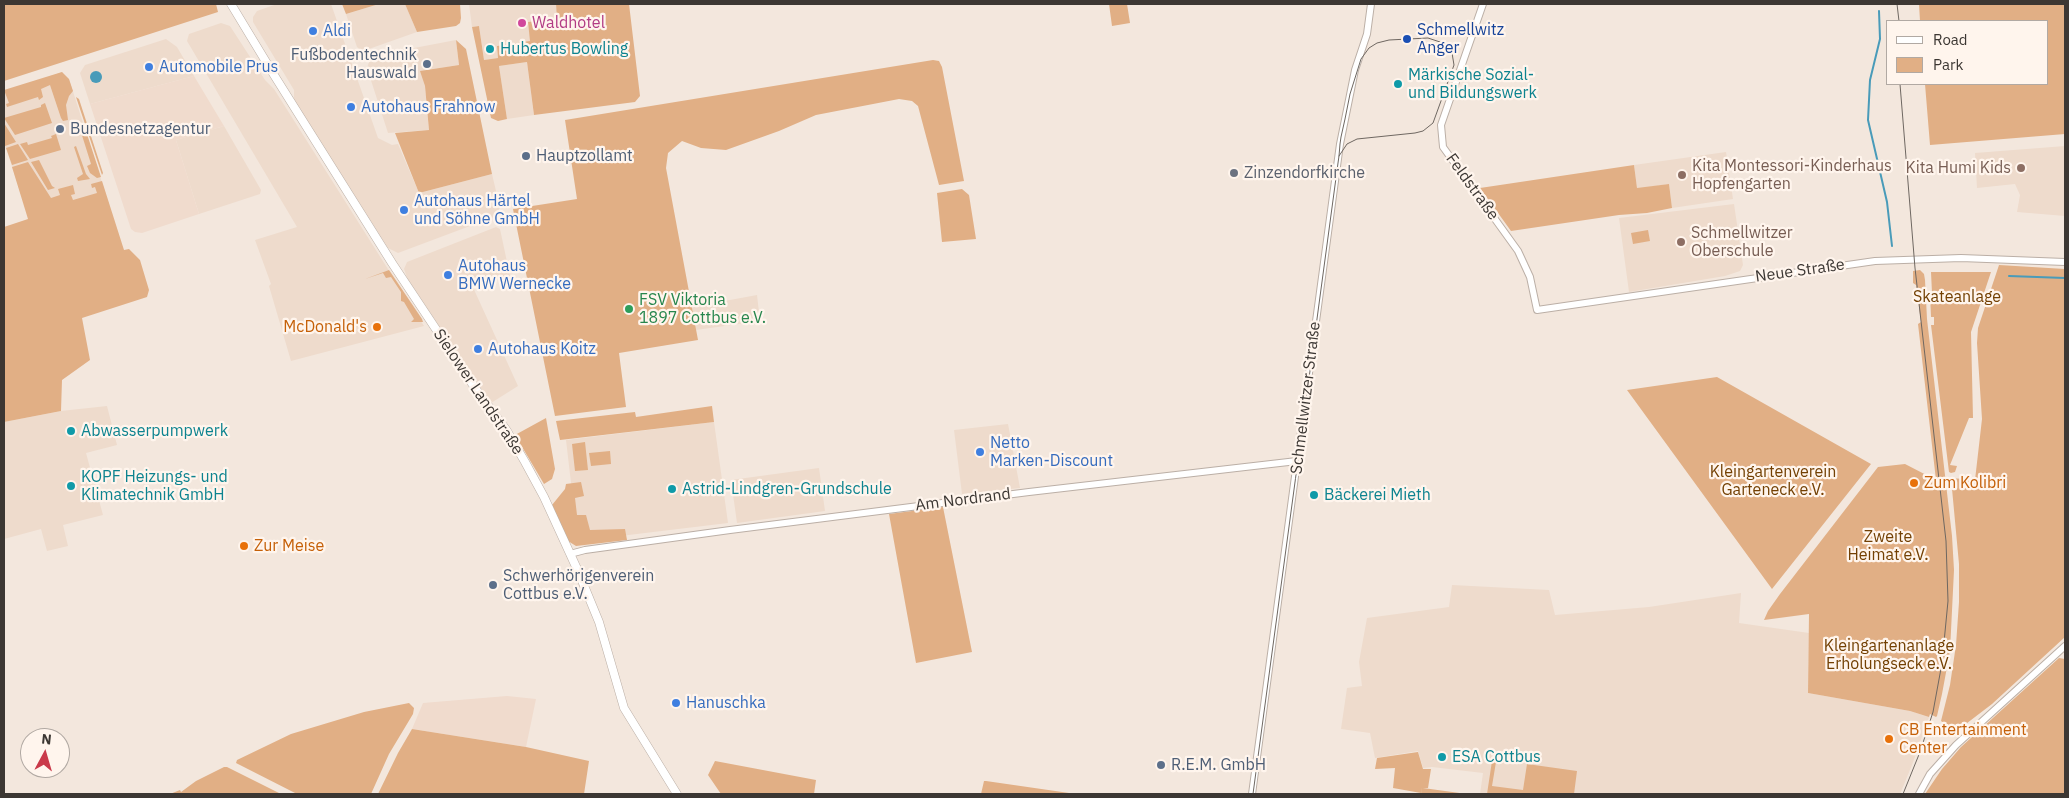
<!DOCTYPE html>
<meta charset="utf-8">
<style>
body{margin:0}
#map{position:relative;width:2069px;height:798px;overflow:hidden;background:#f3e7dd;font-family:"IBM Plex Sans",sans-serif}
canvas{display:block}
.frame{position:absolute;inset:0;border:5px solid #3c3733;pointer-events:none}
.legend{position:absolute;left:1886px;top:20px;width:162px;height:65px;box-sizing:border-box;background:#fff5ed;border:1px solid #b1a9a3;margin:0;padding:6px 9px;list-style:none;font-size:15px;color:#3c3733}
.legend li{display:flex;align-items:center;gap:10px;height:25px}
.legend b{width:25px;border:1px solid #b1a9a3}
.north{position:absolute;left:20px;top:728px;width:50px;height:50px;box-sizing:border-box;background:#fff5ed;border:1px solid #b1a9a3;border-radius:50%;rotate:6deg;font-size:14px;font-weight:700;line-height:20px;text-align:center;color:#3c3733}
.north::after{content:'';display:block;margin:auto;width:18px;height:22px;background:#ca3a4a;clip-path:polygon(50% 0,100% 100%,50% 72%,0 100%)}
</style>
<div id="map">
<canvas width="2069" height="798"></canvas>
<div class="frame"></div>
<ul class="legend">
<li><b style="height:6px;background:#fff"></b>Road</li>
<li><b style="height:14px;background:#e1af85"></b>Park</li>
</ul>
<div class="north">N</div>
</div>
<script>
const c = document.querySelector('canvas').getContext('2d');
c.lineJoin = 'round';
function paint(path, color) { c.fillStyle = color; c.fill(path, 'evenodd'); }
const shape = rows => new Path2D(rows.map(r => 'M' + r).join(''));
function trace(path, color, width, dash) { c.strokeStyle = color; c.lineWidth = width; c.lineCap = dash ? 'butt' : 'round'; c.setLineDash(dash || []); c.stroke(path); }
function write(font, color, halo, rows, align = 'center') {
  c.font = font + ' "IBM Plex Sans",sans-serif'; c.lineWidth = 4.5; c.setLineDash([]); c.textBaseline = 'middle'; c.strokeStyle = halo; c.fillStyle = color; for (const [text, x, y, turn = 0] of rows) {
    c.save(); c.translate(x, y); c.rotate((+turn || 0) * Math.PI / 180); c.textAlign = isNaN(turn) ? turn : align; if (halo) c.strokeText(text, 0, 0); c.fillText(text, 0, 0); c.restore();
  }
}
paint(shape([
 [277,4,331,4,378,138,392,145,398,144,419,193,492,174,500,208,494,217,398,253,388,248,294,101,294,90,253,22,253,17,257,11],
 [379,4,405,4,417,32,366,50,361,50,357,47,346,14],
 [469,4,556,4,558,18,528,22,531,42,497,46,498,58,484,60,479,26,472,27],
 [221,23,230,26,265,80,274,89,424,326,291,361,269,286,271,284,255,240,297,227,187,41,189,34],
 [166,39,177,47,194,76,90,104,80,73,85,65],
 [456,40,459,65,421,71,425,86,429,130,388,133,367,68,369,62,414,48],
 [527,62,534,115,507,119,499,66],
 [62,72,69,79,106,195,29,219,4,142,4,93],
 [224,126,261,190,260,194,199,214,176,140],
 [2065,146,2065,216,2017,212,2020,195,2015,184,1977,188,1975,153],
 [1726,152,1733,199,1672,208,1669,184,1637,189,1634,165],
 [1734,204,1743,265,1740,271,1725,276,1629,292,1619,218],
 [496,227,500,229,510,276,471,283,518,386,491,403,408,280,404,269,407,262],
 [757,295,760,321,696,330,692,307],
 [107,406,117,445,86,453,103,515,63,525,68,546,47,551,41,529,4,539,4,422,61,411],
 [714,422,728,523,587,540,577,534,566,440],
 [1008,424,1020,488,962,494,954,430],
 [819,468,825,511,737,523,731,480],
 [1452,585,1549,590,1555,615,1649,607,1741,593,1739,623,1809,633,1808,693,1910,711,1929,717,1912,765,1900,794,1480,794,1483,773,1432,767,1423,768,1418,751,1375,758,1370,733,1341,729,1347,688,1362,686,1359,662,1367,618,1449,607]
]), '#eedbcc');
paint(shape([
 [194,76,224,126,176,140,199,214,142,233,135,232,131,229,90,104],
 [507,696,536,699,526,747,412,729,423,703]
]), '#f0dbcd');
paint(shape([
 [4,4,216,4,218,12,4,81],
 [342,4,379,4,346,14],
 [405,4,460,4,461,18,460,23,456,26,417,32],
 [556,4,629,4,640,96,635,102,534,115,527,62,499,66,507,119,498,121,491,118,472,27,479,26,484,60,498,58,497,46,530,41,528,22,557,18],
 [1109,4,1127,4,1130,23,1112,26],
 [1919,4,2065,4,2065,134,1930,145,1925,84,2048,84,2048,21,1920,21],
 [456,40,466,49,492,174,419,193,395,133,429,130,425,86,420,71,459,65],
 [933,60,939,61,942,67,964,181,939,185,918,106,912,101,899,99,816,115,779,131,726,150,701,148,682,141,668,153,666,168,698,340,619,353,626,407,555,416,513,209,577,199,565,120],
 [62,72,69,79,73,91,69,96,66,105,68,120,63,121,61,118,50,85,41,89,43,97,39,100,38,97,7,107,6,104,9,103,4,90],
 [76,97,79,99,103,173,102,175],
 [45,103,52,123,15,135,4,118,41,107,41,105],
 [4,123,16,142,5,146,4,142],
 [85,128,101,177,97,178,90,173,87,166,91,164,80,129],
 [56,134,61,150,30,159,20,144,27,142,28,145,52,138,51,136],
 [18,144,28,160,12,165,6,148],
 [76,146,86,174,90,179,78,181,77,178,83,174,74,147],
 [39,160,52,186,55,188,48,190,31,162],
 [28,162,51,198,60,195,58,189,73,185,75,194,71,195,73,200,97,193,95,187,92,188,91,184,102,181,124,250,129,249,140,260,149,290,147,297,82,318,90,360,62,380,61,411,4,422,4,227,28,219,12,167],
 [1634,165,1637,188,1669,184,1672,208,1647,213,1619,215,1511,231,1480,188],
 [962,189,969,195,976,239,942,242,937,193],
 [1648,230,1650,241,1633,244,1631,233],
 [1999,265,2065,269,2065,637,1992,704,1958,730,1951,728,1941,721,1950,685,1956,645,1959,602,1959,564,1951,478,1975,480,1982,419,1977,343,1978,328],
 [389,270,422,319,423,322,411,322,414,319,404,302,401,301,401,292,391,277,386,278,383,273,365,279],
 [1920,270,1924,274,1925,280,1927,319,1952,536,1954,570,1950,651,1942,694,1937,716,1936,717,1930,714,1929,717,1910,711,1808,693,1809,614,1764,620,1768,611,1780,594,1878,467,1905,464,1936,480,1918,324,1921,322,1916,285,1913,283,1913,271],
 [1931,272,1991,272,1971,332,1973,418,1969,418,1950,465,1957,466,1955,472,1951,473,1949,472,1931,325,1934,325,1934,317,1931,317,1930,293,1932,293],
 [1717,377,1871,464,1772,589,1627,390],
 [712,406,714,422,560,440,556,421,635,412,636,417],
 [546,418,555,469,552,479,544,484,515,435],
 [585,442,588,470,575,471,572,444],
 [610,451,611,464,591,466,589,453],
 [581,482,584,496,575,498,577,515,586,515,590,530,625,529,627,540,576,546,568,541,552,505,565,489,566,484],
 [943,507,972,652,916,663,889,514],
 [2059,658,2065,659,2065,794,1925,794,1942,769,1961,747],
 [409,703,414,708,413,714,389,754,371,794,297,794,236,763,237,760,291,734,364,712],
 [412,729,526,747,589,761,584,794,378,794,398,753],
 [1418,752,1423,769,1431,769,1428,788,1423,788,1467,794,1421,794,1422,787,1421,793,1393,788,1395,768,1375,769,1377,758],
 [715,761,816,780,814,794,721,794,708,775],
 [1492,761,1496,762,1492,786,1523,790,1527,764,1577,771,1574,794,1487,794],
 [224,767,227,767,281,794,170,794,180,790,181,792,196,781],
 [984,781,986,781,1076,794,981,794]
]), '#e1af85');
paint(shape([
 '90 77a6 6 0 1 1 12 0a6 6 0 1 1-12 0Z'
]), '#499bb9');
trace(shape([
 [1879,11,1880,39,1870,80,1868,120,1887,202,1892,246],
 [2009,276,2065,278]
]), '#499bb9', 2);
const minor = shape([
 [1483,4,1441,125,1443,147,1518,251,1530,277,1537,310,1875,261,1961,258,2065,262],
 [570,554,585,550,730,530,1029,492,1297,461],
 [1252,794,1340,144,1355,70,1367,34,1371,4],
 [1919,794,1930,774,1956,745,2065,646]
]);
const major = shape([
 [231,4,274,75,392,263,475,388,507,431,525,462,544,497,578,571,599,622,624,708,677,794]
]);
trace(minor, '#bbafa6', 8);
trace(major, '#bbafa6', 9);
trace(minor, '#fff', 6);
trace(major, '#fff', 8);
trace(shape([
 [1897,4,1899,21],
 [1900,84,1915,268,1946,541,1948,601,1942,663,1933,712,1920,752,1903,794],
 [1253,794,1338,163,1339,156,1340,144,1341,137,1345,119,1350,94,1361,59,1369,48,1377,43,1389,40,1428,38,1446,44,1452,53,1454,65,1433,123,1423,131,1415,133,1357,139,1347,144,1339,156]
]), '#6e6761', 1);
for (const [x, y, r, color] of [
 [522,23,5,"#d1479c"],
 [313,31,5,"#3f7fe0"],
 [1407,39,5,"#1a4fb4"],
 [490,49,5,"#0f9aa8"],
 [427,64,5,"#5c6f8a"],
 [149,67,5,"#3f7fe0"],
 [1398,84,5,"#0f9aa8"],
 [351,107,5,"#3f7fe0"],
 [60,129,5,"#5c6f8a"],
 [526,156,5,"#5c6f8a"],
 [2021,168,5,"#8d6e63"],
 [1234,173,5,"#6b7280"],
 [1682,175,5,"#8d6e63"],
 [404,210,5,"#3f7fe0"],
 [1681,242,5,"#8d6e63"],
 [448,275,5,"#3f7fe0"],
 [629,309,5,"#2e9e5b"],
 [377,327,5,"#e8710a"],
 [478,349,5,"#3f7fe0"],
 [71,431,5,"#0f9aa8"],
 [980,452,5,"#3f7fe0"],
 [1914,483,5,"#e8710a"],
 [71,486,5,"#0f9aa8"],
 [672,489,5,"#0f9aa8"],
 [1314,495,5,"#0f9aa8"],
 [244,546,5,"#e8710a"],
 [493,585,5,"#5c6f8a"],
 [676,703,5,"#3f7fe0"],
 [1889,739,5,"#e8710a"],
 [1442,757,5,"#0f9aa8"],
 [1161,765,5,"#5c6f8a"]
]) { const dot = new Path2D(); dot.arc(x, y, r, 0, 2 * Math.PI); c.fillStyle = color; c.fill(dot); trace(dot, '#fff5ed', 2); }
write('16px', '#b23c85', '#fff5ed', [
 ["Waldhotel",532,23]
], 'left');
write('16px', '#164399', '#fff5ed', [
 ["Schmellwitz",1417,30],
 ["Anger",1417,48]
], 'left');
write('16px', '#366cbe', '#fff5ed', [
 ["Aldi",323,31],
 ["Automobile Prus",159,67],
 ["Autohaus Frahnow",361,107],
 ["Autohaus Härtel",414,201],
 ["und Söhne GmbH",414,219],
 ["Autohaus",458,266],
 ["BMW Wernecke",458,284],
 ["Autohaus Koitz",488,349],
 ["Netto",990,443],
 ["Marken-Discount",990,461],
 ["Hanuschka",686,703]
], 'left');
write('16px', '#0d838f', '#fff5ed', [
 ["Hubertus Bowling",500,49],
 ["Märkische Sozial-",1408,75],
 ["und Bildungswerk",1408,93],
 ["Abwasserpumpwerk",81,431],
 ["KOPF Heizungs- und",81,477],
 ["Klimatechnik GmbH",81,495],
 ["Astrid-Lindgren-Grundschule",682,489],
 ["Bäckerei Mieth",1324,495],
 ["ESA Cottbus",1452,757]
], 'left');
write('16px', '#4e5e75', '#fff5ed', [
 ["Fußbodentechnik",417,55,"right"],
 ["Hauswald",417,73,"right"],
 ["Bundesnetzagentur",70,129],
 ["Hauptzollamt",536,156],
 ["Schwerhörigenverein",503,576],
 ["Cottbus e.V.",503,594],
 ["R.E.M. GmbH",1171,765]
], 'left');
write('16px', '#785e54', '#fff5ed', [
 ["Kita Montessori-Kinderhaus",1692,166],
 ["Hopfengarten",1692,184],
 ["Kita Humi Kids",2011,168,"right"],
 ["Schmellwitzer",1691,233],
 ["Oberschule",1691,251]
], 'left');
write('16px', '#5b616d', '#fff5ed', [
 ["Zinzendorfkirche",1244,173]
], 'left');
write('16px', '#3c3733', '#fff5ed', [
 ["Feldstraße",1472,187,54],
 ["Neue Straße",1800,271,-8],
 ["Sielower Landstraße",478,392,56],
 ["Schmellwitzer Straße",1306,398,-83],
 ["Am Nordrand",963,500,-7]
]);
write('16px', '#734003', '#fff5ed', [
 ["Skateanlage",1957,297],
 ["Kleingartenverein",1773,472],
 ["Garteneck e.V.",1773,490],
 ["Zweite",1888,537],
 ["Heimat e.V.",1888,555],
 ["Kleingartenanlage",1889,646],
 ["Erholungseck e.V.",1889,664]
]);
write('16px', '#27864d', '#fff5ed', [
 ["FSV Viktoria",639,300],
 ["1897 Cottbus e.V.",639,318]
], 'left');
write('16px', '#c56008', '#fff5ed', [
 ["McDonald's",367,327,"right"],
 ["Zum Kolibri",1924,483],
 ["Zur Meise",254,546],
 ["CB Entertainment",1899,730],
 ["Center",1899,748]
], 'left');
</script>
